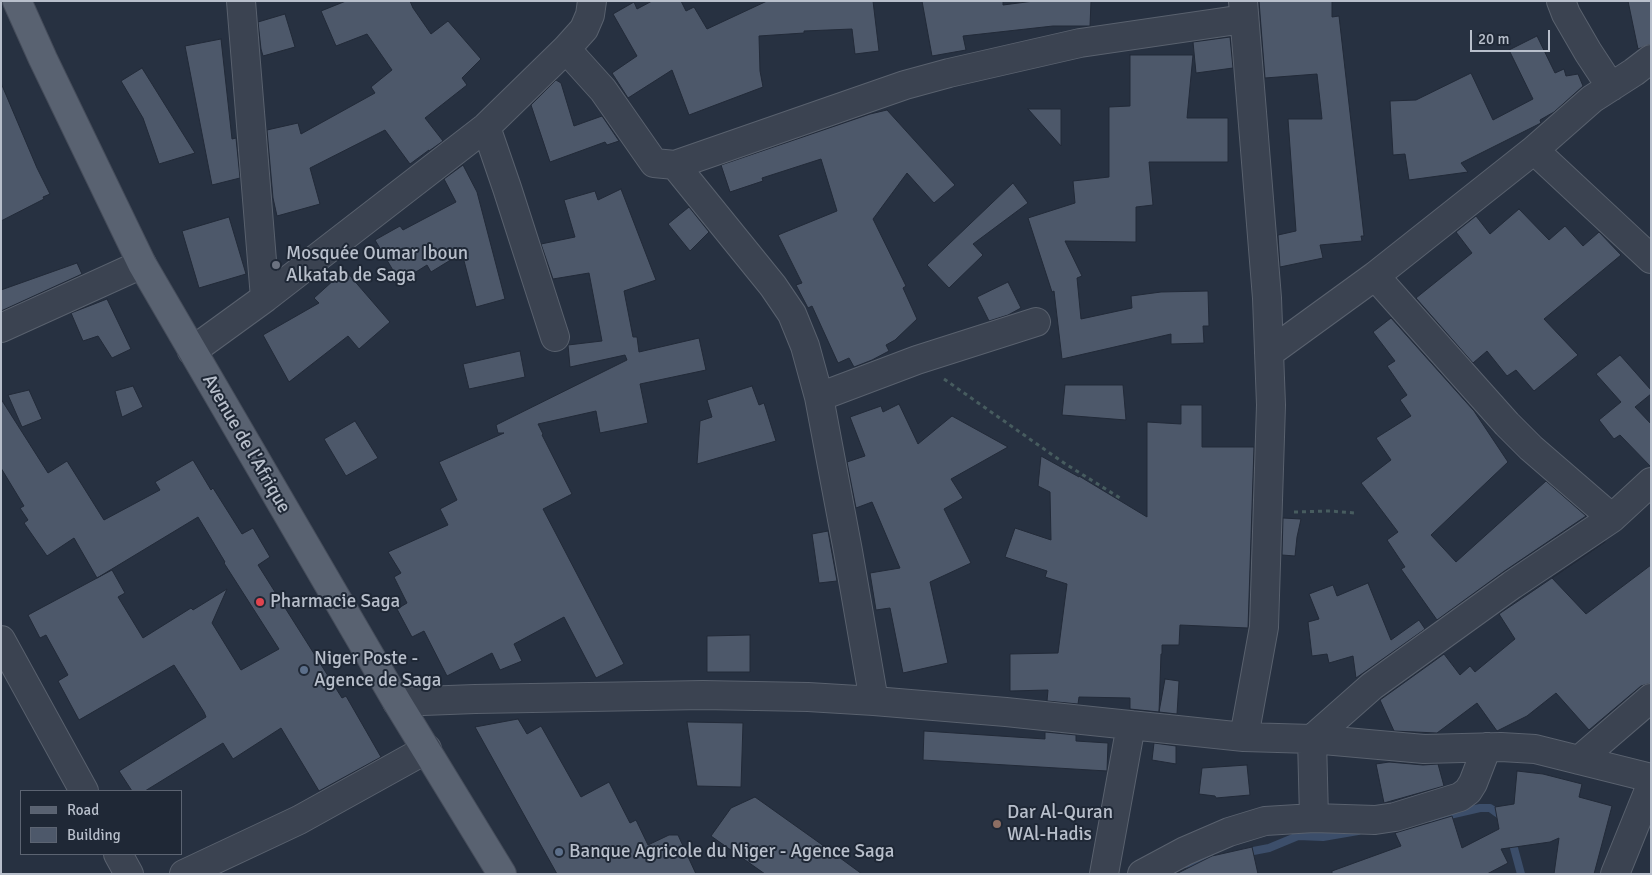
<!DOCTYPE html>
<meta charset="utf-8">
<style>
body{margin:0}
#map{position:relative;width:1652px;height:875px;overflow:hidden;background:#273141;font-family:Signika,sans-serif}
canvas{display:block}
.frame{position:absolute;inset:0;border:2px solid #b8bfcb;pointer-events:none}
.legend{position:absolute;left:20px;top:790px;width:162px;height:65px;box-sizing:border-box;background:#1f2836;border:1px solid #5c6472;margin:0;padding:6px 9px;list-style:none;font-size:15px;color:#b8bfcb}
.legend li{display:flex;align-items:center;gap:10px;height:25px}
.legend b{width:25px;border:1px solid #5c6472}
.scale{position:absolute;left:1470px;top:30px;width:80px;height:22px;box-sizing:border-box;border:2px solid #b8bfcb;border-top:0;padding-left:6px;font-size:15px;line-height:18px;white-space:nowrap;color:#b8bfcb;-webkit-text-stroke:4px #1f2836;paint-order:stroke}
</style>
<div id="map">
<canvas width="1652" height="875"></canvas>
<div class="frame"></div>
<ul class="legend">
<li><b style="height:6px;background:#596271"></b>Road</li>
<li><b style="height:14px;background:#4d586a"></b>Building</li>
</ul>
<div class="scale">20 m</div>
</div>
<script>
const c = document.querySelector('canvas').getContext('2d');
c.lineJoin = 'round';
const shape = rows => new Path2D(rows.map(r => 'M' + r).join(''));
function trace(path, color, width, dash) { c.strokeStyle = color; c.lineWidth = width; c.lineCap = dash ? 'butt' : 'round'; c.setLineDash(dash || []); c.stroke(path); }
function paint(path, color) { c.fillStyle = color; c.fill(path, 'evenodd'); }
function write(font, color, halo, rows, align = 'center') {
  c.font = font + ' Signika,sans-serif'; c.lineWidth = 4; c.setLineDash([]); c.textBaseline = 'middle'; c.strokeStyle = halo; c.fillStyle = color; for (const [text, x, y, turn = 0] of rows) {
    c.save(); c.translate(x, y); c.rotate((+turn || 0) * Math.PI / 180); c.textAlign = isNaN(turn) ? turn : align; if (halo) c.strokeText(text, 0, 0); c.fillText(text, 0, 0); c.restore();
  }
}
trace(shape([
 [1432,819,1480,808,1490,808,1504,818],
 [1511,837,1521,874],
 [1243,853,1269,848,1298,836,1323,837,1358,831],
 [1184,864,1212,859]
]), '#3c4e6a', 8);
const building = shape([
 [346,1,410,1,413,8,431,34,448,21,481,59,462,78,467,85,425,118,443,141,429,151,429,150,410,164,385,130,310,168,320,204,277,216,273,198,267,130,298,123,301,134,375,93,371,87,392,70,367,34,336,46,321,11,346,1],
 [652,1,681,1,686,11,694,7,707,29,767,1,873,1,879,51,855,54,852,29,804,31,804,33,759,36,760,71,763,87,689,115,672,70,628,98,612,73,637,56,613,14,634,2,637,9,652,1],
 [922,1,1003,1,1003,5,1034,1,1091,1,1090,26,1053,26,963,36,966,50,932,56,922,1],
 [1259,1,1332,1,1332,17,1339,16,1364,236,1361,236,1362,241,1320,245,1323,258,1280,267,1278,235,1296,231,1288,119,1322,119,1317,74,1265,78,1259,1],
 [1628,1,1651,1,1651,44,1638,49,1628,1],
 [285,14,295,47,263,56,261,49,258,22,285,14],
 [1537,36,1555,73,1564,69,1566,76,1578,74,1583,86,1554,112,1540,120,1541,123,1461,163,1468,172,1409,180,1405,154,1393,155,1390,101,1416,100,1471,73,1493,120,1533,99,1509,50,1537,36],
 [1230,37,1233,68,1196,73,1193,42,1230,37],
 [221,39,232,139,236,138,240,178,212,185,185,46,221,39],
 [1130,55,1193,55,1187,118,1228,118,1228,162,1149,162,1153,205,1136,207,1136,242,1065,241,1082,276,1077,278,1081,319,1132,308,1131,296,1161,292,1208,291,1209,326,1203,326,1204,343,1171,344,1171,334,1062,359,1054,291,1052,292,1028,218,1075,203,1073,181,1109,177,1109,107,1130,106,1130,55],
 [142,68,195,153,159,164,143,118,121,81,142,68],
 [556,80,561,83,574,126,602,116,619,141,607,145,605,142,550,162,531,105,556,80],
 [1,83,37,168,50,194,43,197,44,199,1,221,1,83],
 [1028,109,1061,109,1061,146,1028,109],
 [887,110,955,185,934,203,907,173,873,219,906,286,903,288,917,319,895,340,886,345,889,351,872,360,854,367,849,358,838,363,812,306,808,308,796,285,802,283,778,235,837,211,821,159,762,178,763,181,730,192,721,165,870,114,887,110],
 [463,165,477,192,505,299,476,307,462,253,431,272,427,265,400,282,375,240,400,226,403,230,456,202,444,179,463,165],
 [1013,183,1028,203,973,244,983,255,949,288,927,265,1013,183],
 [621,189,656,280,624,291,633,337,637,337,639,352,699,338,706,370,640,384,648,423,600,433,596,411,538,424,543,434,542,435,572,494,543,509,624,664,596,678,564,617,514,644,522,661,500,670,492,653,447,676,424,631,412,637,397,609,407,603,394,577,401,573,388,552,448,525,440,509,457,500,439,462,504,433,498,433,496,425,627,360,625,355,570,367,568,345,602,341,589,273,553,279,541,244,575,237,564,200,595,191,598,200,621,189],
 [689,207,709,232,690,251,668,224,689,207],
 [1519,209,1549,240,1565,226,1583,246,1599,232,1621,255,1544,319,1578,355,1534,391,1516,370,1507,376,1487,351,1473,363,1416,298,1472,253,1456,232,1476,216,1490,234,1519,209],
 [229,217,246,274,199,288,182,231,229,217],
 [77,263,82,274,1,311,1,290,77,263],
 [345,270,390,322,359,349,348,336,289,382,263,335,319,303,314,298,345,270],
 [1008,282,1021,308,1008,315,989,321,977,297,1008,282],
 [107,299,131,349,112,358,98,336,83,341,71,313,107,299],
 [1391,318,1474,411,1508,462,1431,535,1456,562,1546,481,1586,516,1503,572,1437,620,1401,569,1405,567,1387,540,1398,532,1361,483,1391,460,1376,438,1411,416,1400,400,1407,395,1387,366,1395,361,1373,332,1391,318],
 [520,351,525,377,469,389,463,364,520,351],
 [1620,355,1651,390,1651,394,1635,407,1651,424,1651,467,1620,435,1614,439,1599,420,1621,402,1596,374,1620,355],
 [1065,385,1123,385,1126,420,1062,415,1065,385],
 [133,386,143,407,122,417,115,391,133,386],
 [752,386,759,405,764,403,776,441,697,464,700,421,712,417,707,400,752,386],
 [29,390,42,419,22,427,8,395,29,390],
 [1,399,48,473,67,461,104,520,160,490,155,482,193,460,211,490,213,488,242,534,253,528,270,557,258,565,342,698,346,696,381,757,319,791,281,728,233,759,223,743,145,791,132,791,119,771,206,717,204,712,174,665,79,720,58,681,68,675,46,635,40,638,28,615,112,570,125,593,118,597,143,638,191,608,193,610,227,589,212,623,241,670,279,649,224,563,225,562,198,517,97,578,74,538,47,556,24,523,28,520,20,508,24,506,1,468,1,399],
 [899,404,918,444,952,416,1008,447,951,479,963,498,944,509,971,563,930,582,948,663,903,673,890,608,876,610,870,573,900,568,872,502,856,508,847,462,865,456,850,417,881,406,883,412,899,404],
 [1181,405,1202,405,1202,447,1254,447,1248,628,1180,625,1179,645,1162,645,1162,654,1161,654,1159,712,1130,709,1130,698,1079,697,1078,704,1047,701,1048,690,1010,691,1010,654,1058,653,1067,584,1045,577,1047,571,1005,557,1015,528,1051,540,1050,492,1038,486,1041,456,1079,477,1079,476,1147,517,1147,422,1181,424,1181,405],
 [355,421,378,458,346,476,324,439,355,421],
 [1283,518,1301,519,1297,537,1295,556,1282,555,1283,518],
 [828,531,837,581,819,583,812,534,828,531],
 [1605,542,1552,578,1586,614,1651,565,1651,683,1641,686,1589,730,1556,693,1527,716,1497,731,1477,703,1437,733,1394,731,1380,700,1444,654,1460,675,1470,666,1475,672,1515,639,1499,614,1605,542],
 [1368,583,1391,640,1419,620,1425,629,1356,678,1353,656,1329,663,1327,654,1312,656,1308,622,1319,619,1309,594,1333,585,1337,596,1368,583],
 [750,635,750,672,707,672,707,636,750,635],
 [1165,679,1179,681,1177,714,1159,712,1165,679],
 [518,719,527,734,541,726,581,797,609,782,630,823,636,820,648,845,669,835,678,835,696,874,557,874,475,727,518,719],
 [687,722,743,723,741,787,697,786,687,722],
 [924,731,1045,739,1045,732,1076,735,1076,741,1108,743,1107,771,923,760,924,731],
 [1154,743,1176,746,1176,764,1152,760,1154,743],
 [1389,762,1423,765,1438,764,1444,786,1384,803,1376,764,1389,762],
 [1247,765,1250,795,1216,798,1215,796,1199,794,1202,768,1247,765],
 [1517,771,1543,774,1582,784,1579,797,1612,806,1594,874,1554,874,1559,838,1550,842,1501,849,1508,863,1487,874,1332,874,1332,871,1401,846,1395,833,1452,816,1462,848,1499,829,1495,807,1514,804,1517,771],
 [755,797,821,844,862,874,765,874,711,836,731,808,755,797],
 [1252,847,1258,874,1176,874,1212,856,1252,847]
]);
paint(building, '#4d586a');
trace(building, '#222a38', 1);
const minor = shape([
 [1243,1,1267,298,1271,405,1264,627,1244,737],
 [1561,1,1566,14,1588,52,1611,87],
 [566,49,603,90,654,163,675,165,905,85,949,73,1080,43,1244,19],
 [486,127,507,188,555,337],
 [1534,150,1651,259],
 [675,165,773,286,792,314,805,346,819,397,848,551,874,701],
 [1375,276,1507,424,1531,448,1612,518],
 [265,298,486,127,566,49,584,29,590,15,592,1],
 [1,328,142,264],
 [192,351,265,298,241,1],
 [1269,353,1375,276,1534,150,1592,99,1634,72,1651,59],
 [819,397,917,360,1036,322],
 [1,640,84,791],
 [397,702,475,699,703,695,808,697,874,701,1006,712,1244,737,1312,739,1424,749,1501,747,1535,749,1651,778],
 [1579,760,1651,698],
 [1314,818,1312,739,1372,686,1512,585,1612,518,1651,482],
 [118,854,129,874],
 [184,874,299,820,427,749],
 [1104,874,1131,725],
 [1142,874,1185,851,1229,832,1265,821,1314,818,1375,820,1395,817,1460,797,1468,791,1473,783,1487,747],
 [1615,874,1651,785]
]);
const major = shape([
 [17,1,43,59,142,264,397,702,502,874]
]);
trace(minor, '#59616e', 30);
trace(major, '#454c5a', 30);
trace(shape([
 [944,379,1064,463,1120,498],
 [1294,512,1330,511,1355,513]
]), '#475c5f', 3, [4, 4]);
trace(minor, '#3b4351', 28);
trace(major, '#596271', 28);
for (const [x, y, r, color] of [
 [276,265,5,"#6b7280"],
 [260,602,5,"#e0444e"],
 [304,670,5,"#5c6f8a"],
 [997,824,5,"#8d6e63"],
 [559,852,5,"#5c6f8a"]
]) { const dot = new Path2D(); dot.arc(x, y, r, 0, 2 * Math.PI); c.fillStyle = color; c.fill(dot); trace(dot, '#1f2836', 2); }
write('19px', '#b8bfcb', '#1f2836', [
 ["Mosquée Oumar Iboun",286,254],
 ["Alkatab de Saga",286,276],
 ["Pharmacie Saga",270,602],
 ["Niger Poste -",314,659],
 ["Agence de Saga",314,681],
 ["Dar Al-Quran",1007,813],
 ["WAl-Hadis",1007,835],
 ["Banque Agricole du Niger - Agence Saga",569,852]
], 'left');
write('19px', '#b8bfcb', '#1f2836', [
 ["Avenue de l'Afrique",246,444,60]
]);
</script>
